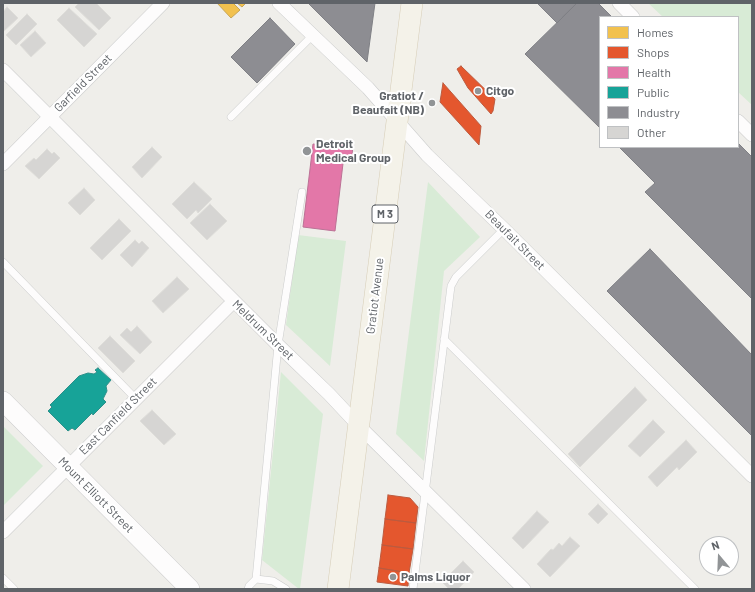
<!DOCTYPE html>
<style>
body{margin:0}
#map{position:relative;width:755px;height:592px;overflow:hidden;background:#efeeea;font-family:Barlow,sans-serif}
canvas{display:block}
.frame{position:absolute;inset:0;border:4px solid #5f6368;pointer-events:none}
.legend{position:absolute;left:599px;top:16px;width:140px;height:132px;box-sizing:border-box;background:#fff;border:1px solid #bfc1c3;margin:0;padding:5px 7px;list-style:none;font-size:12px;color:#5f6368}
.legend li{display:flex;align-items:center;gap:8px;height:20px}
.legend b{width:20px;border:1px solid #bfc1c3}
.north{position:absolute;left:699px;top:536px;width:40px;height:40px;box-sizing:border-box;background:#fff;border:1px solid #bfc1c3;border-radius:50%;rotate:341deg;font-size:11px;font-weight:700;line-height:16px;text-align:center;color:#5f6368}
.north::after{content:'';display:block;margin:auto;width:14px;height:18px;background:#919496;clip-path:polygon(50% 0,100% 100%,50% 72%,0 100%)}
</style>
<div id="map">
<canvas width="755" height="592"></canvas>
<div class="frame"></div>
<ul class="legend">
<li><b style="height:11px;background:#f2c14e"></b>Homes</li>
<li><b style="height:11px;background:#e4572e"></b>Shops</li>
<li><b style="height:11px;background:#e377a8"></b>Health</li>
<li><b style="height:11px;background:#17a398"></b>Public</li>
<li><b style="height:11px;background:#8d8d92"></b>Industry</li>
<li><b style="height:11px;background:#d6d5d3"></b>Other</li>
</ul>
<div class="north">N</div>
</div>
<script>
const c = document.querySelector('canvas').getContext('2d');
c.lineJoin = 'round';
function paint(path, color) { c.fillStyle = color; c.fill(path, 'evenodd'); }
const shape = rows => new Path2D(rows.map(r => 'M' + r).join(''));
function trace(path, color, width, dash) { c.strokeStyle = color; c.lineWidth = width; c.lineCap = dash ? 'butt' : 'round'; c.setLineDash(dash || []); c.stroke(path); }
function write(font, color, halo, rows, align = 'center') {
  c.font = font + ' Barlow,sans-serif'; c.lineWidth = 4; c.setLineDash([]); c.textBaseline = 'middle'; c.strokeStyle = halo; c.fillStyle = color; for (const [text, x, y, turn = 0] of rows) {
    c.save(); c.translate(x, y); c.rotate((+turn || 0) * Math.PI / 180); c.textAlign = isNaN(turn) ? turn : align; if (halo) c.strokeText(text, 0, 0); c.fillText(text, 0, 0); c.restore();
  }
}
paint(shape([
 [648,3,752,3,752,105,738,92,738,17,663,17],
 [428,182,480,237,444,271,424,461,396,434],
 [298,235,346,241,330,366,286,325],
 [281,372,323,414,300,589,299,589,262,560],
 [3,426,43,466,3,506]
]), '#d8ebd6');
const homes = shape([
 [217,3,233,3,240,10,231,18,217,3],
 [237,3,246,3,242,7,237,3]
]);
paint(homes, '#f2c14e');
trace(homes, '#c6a556', 1);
const shops = shape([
 [461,66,495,99,493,111,491,114,468,88,457,69,461,66],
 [443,83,481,126,479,145,440,102,443,83],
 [388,495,410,498,418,507,416,523,385,519,388,495],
 [385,519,416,523,413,549,382,545,385,519],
 [382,545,413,549,409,573,379,568,382,545],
 [379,568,409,573,408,586,377,582,379,568]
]);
paint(shops, '#e4572e');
trace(shops, '#bc5b3f', 1);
const health = shape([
 [341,143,353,144,352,156,344,155,335,231,303,227,313,144,340,147,341,143]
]);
paint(health, '#e377a8');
trace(health, '#bb7195', 1);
const public = shape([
 [98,368,111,380,106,386,107,391,103,399,106,402,93,415,92,413,75,430,72,428,68,431,48,411,52,407,50,405,79,376,88,373,94,374,97,372,95,370,98,368]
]);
paint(public, '#17a398');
trace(public, '#2d908a', 1);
const industry = shape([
 [308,3,375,3,367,62,308,3],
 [537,3,575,3,576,4,557,23,537,3],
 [577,3,598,3,612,17,600,17,600,128,525,54,577,3],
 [270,18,295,44,257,83,231,57,270,18],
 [738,143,752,157,752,299,645,192,655,183,619,147,738,147,738,143],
 [650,249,752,355,752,436,607,291,650,249]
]);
paint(industry, '#8d8d92');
trace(industry, '#7f8085', 1);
const building = shape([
 [79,3,96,3,111,18,99,30,75,7,79,3],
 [7,7,18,18,3,32,3,12,7,7],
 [69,8,97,34,84,47,57,20,69,8],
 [27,14,37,24,16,45,6,35,27,14],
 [35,31,46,43,31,57,20,45,35,31],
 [152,147,162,157,142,178,132,167,152,147],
 [47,149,52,154,54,152,60,158,39,179,25,166,34,158,36,160,47,149],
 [194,182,212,199,198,213,196,210,187,219,172,204,194,182],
 [84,188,95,200,80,215,68,203,84,188],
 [210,204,227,221,207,240,190,223,210,204],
 [119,219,131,231,102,260,90,248,119,219],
 [135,240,139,244,142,241,149,248,132,267,120,255,135,240],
 [177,277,189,289,163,313,152,301,177,277],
 [137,326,152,342,140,354,120,335,127,328,131,332,137,326],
 [110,336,135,361,123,373,98,348,110,336],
 [635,387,647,400,580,467,568,454,635,387],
 [152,410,176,434,164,445,140,421,152,410],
 [653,420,665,432,640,457,628,446,653,420],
 [686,440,697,452,679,470,677,467,657,487,648,477,686,440],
 [598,504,608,514,598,524,588,514,598,504],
 [537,511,549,522,523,549,512,538,537,511],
 [570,537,580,546,550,577,537,564,551,549,553,550,559,543,562,546,570,537],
 [463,561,474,572,458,589,449,589,442,582,463,561]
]);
paint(building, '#d6d5d3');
trace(building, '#deddd9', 1);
const lane = shape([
 [231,117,313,35],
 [3,262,136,399],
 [444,339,695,589],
 [3,578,14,589],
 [256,579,278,345,302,192],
 [248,589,249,586,256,579,273,581,286,589],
 [413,589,451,286,456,277,504,229]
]);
const street = shape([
 [279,3,368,88,427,155,504,229,752,476],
 [619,3,633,17],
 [3,70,278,345,329,394,358,425,524,589],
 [738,121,752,135],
 [3,164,163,3],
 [3,532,234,301]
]);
const secondary = shape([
 [3,401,190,589]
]);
const primary = shape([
 [338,589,412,3]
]);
trace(lane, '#cbcccc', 8);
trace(street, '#cbcccc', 14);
trace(secondary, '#cacacb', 20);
trace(primary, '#d7ceb8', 22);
trace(lane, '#fdfcfc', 7);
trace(street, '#fdfcfc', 13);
trace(secondary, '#fdfcfc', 19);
trace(primary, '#f4f2e9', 21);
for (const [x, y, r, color] of [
 [478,91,4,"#919496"],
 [432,103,4,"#919496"],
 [307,151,5,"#919496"],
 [393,577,4,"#919496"]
]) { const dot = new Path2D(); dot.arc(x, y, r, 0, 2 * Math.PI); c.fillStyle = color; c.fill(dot); trace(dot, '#fff', 1.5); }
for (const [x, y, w] of [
 [385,214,26]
]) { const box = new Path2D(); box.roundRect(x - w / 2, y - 9, w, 18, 3); c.fillStyle = '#fff'; c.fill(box); trace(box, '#5f6368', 1); }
write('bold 11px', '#5f6368', null, [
 ["M 3",385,214]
]);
write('12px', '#5f6368', '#fff', [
 ["Garfield Street",83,83,-45],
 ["Beaufait Street",515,240,45],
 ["Gratiot Avenue",375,296,-83],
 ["Meldrum Street",263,330,44],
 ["East Canfield Street",118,416,-45],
 ["Mount Elliott Street",96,495,45]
]);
write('bold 12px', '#5f6368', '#fff', [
 ["Citgo",486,91],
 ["Gratiot /",424,96,"right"],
 ["Beaufait (NB)",424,110,"right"],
 ["Detroit",316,144],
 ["Medical Group",316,158],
 ["Palms Liquor",401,577]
], 'left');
</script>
